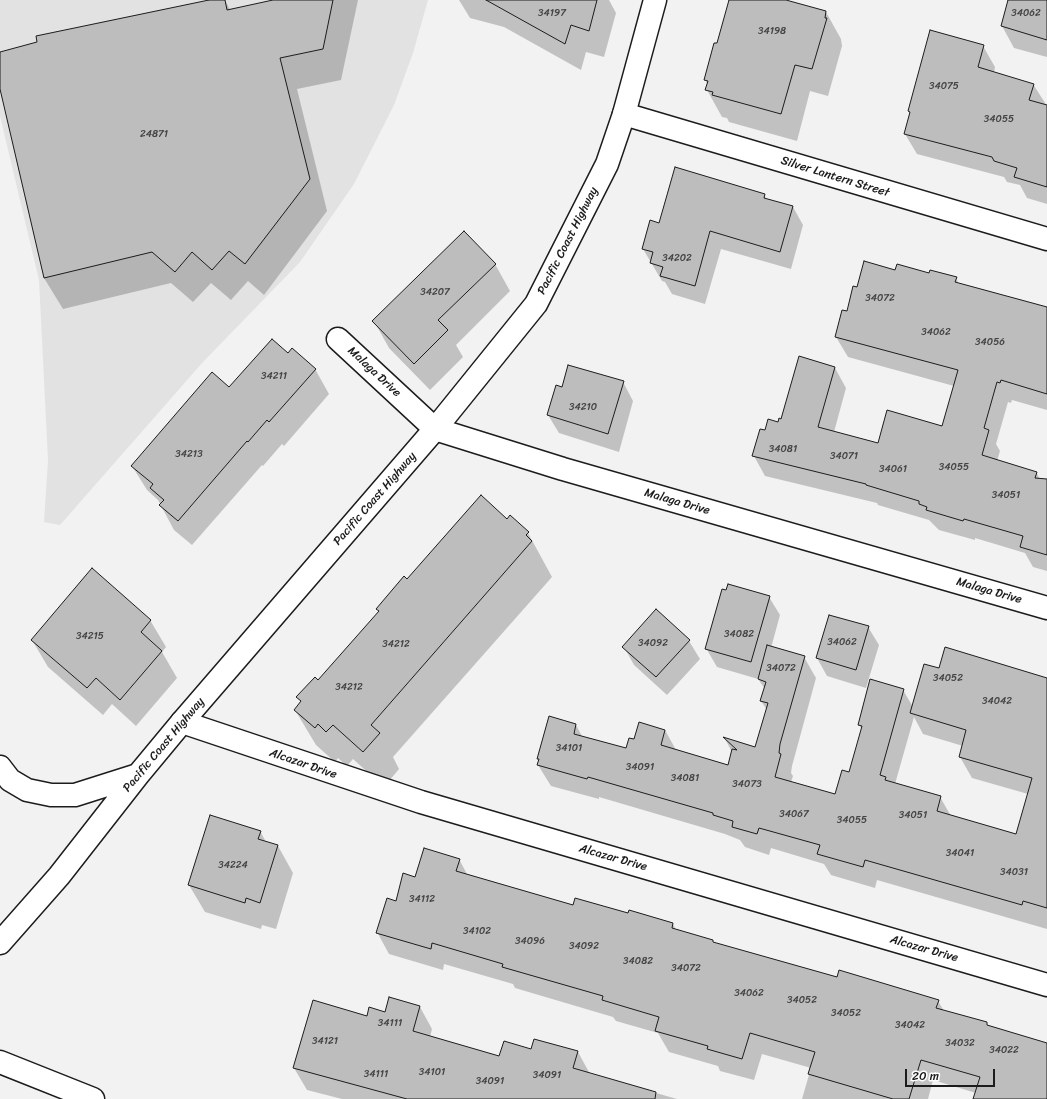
<!DOCTYPE html>
<style>
body{margin:0}
#map{position:relative;width:1047px;height:1099px;overflow:hidden;background:#f2f2f2;font-family:Sriracha,sans-serif}
canvas{display:block}
.scale{position:absolute;left:905px;top:1069px;width:90px;height:18px;box-sizing:border-box;border:2px solid #1c1c1c;border-top:0;padding-left:5px;font-size:12px;line-height:14px;white-space:nowrap;color:#1c1c1c;-webkit-text-stroke:3px #fff;paint-order:stroke}
</style>
<div id="map">
<canvas width="1047" height="1099"></canvas>
<div class="scale">20 m</div>
</div>
<script>
const c = document.querySelector('canvas').getContext('2d');
c.lineJoin = 'round';
function paint(path, color) { c.fillStyle = color; c.fill(path, 'evenodd'); }
const shape = rows => new Path2D(rows.map(r => 'M' + r).join(''));
function trace(path, color, width, dash) { c.strokeStyle = color; c.lineWidth = width; c.lineCap = dash ? 'butt' : 'round'; c.setLineDash(dash || []); c.stroke(path); }
function write(font, color, halo, rows, align = 'center') {
  c.font = font + ' Sriracha,sans-serif'; c.lineWidth = 3; c.setLineDash([]); c.textBaseline = 'middle'; c.strokeStyle = halo; c.fillStyle = color; for (const [text, x, y, turn = 0] of rows) {
    c.save(); c.translate(x, y); c.rotate((+turn || 0) * Math.PI / 180); c.textAlign = isNaN(turn) ? turn : align; if (halo) c.strokeText(text, 0, 0); c.fillText(text, 0, 0); c.restore();
  }
}
paint(shape([
 [0,0,428,0,413,53,394,105,354,184,300,262,203,362,60,525,44,522,48,460,39,280,0,116]
]), '#e2e2e2');
paint(shape([
 [214,0,225,0,230,10,277,0,358,0,341,80,297,89,327,211,264,295,248,281,231,300,211,283,193,302,171,283,63,309,44,278,0,85,0,53],
 [459,0,609,0,616,13,604,57,586,52,581,70,504,27,470,18],
 [730,0,783,0,826,12,841,39,842,46,828,96,810,91,797,141,729,122,727,118,722,117,707,90,708,85,705,80,718,44],
 [1009,0,1047,0,1047,57,1014,48,1002,26],
 [983,46,995,67,994,73,1033,84,1047,106,1047,204,1027,198,1020,185,1007,182,1004,177,917,154,905,134,911,115,909,111],
 [764,195,767,200,793,207,803,225,791,269,721,249,705,304,672,294,665,282,662,281,643,249,660,224],
 [495,264,510,291,456,345,463,357,430,390,389,348,374,321],
 [896,271,956,278,959,284,1047,309,1047,410,1012,400,1011,403,1008,402,996,444,1000,451,997,461,1036,472,1041,481,1047,483,1047,571,1033,567,1025,553,975,538,975,540,939,530,929,520,878,505,877,503,765,476,754,456,766,431,779,423,835,368,846,388,834,432,878,445,942,427,954,386,848,357,836,337,857,288],
 [288,355,315,369,329,394,284,446,282,444,263,466,262,465,192,545,174,530,158,500,147,490,132,466],
 [623,382,633,401,619,452,559,433,548,415,562,388],
 [510,517,528,533,552,577,393,757,399,769,384,787,353,759,347,766,338,758,335,762,316,745,295,710,301,703,298,697,319,681,379,612,377,609,407,580,507,520],
 [769,597,780,615,771,648,804,657,816,678,792,766,791,773,793,776,791,782,836,795,850,773,862,730,859,724,903,690,913,707,939,670,1047,679,1047,929,877,880,875,888,831,875,824,864,771,848,769,855,745,847,740,840,725,834,599,797,599,799,551,786,538,765,540,761,538,758,576,725,583,738,627,750,634,741,665,730,676,750,728,766,732,752,725,739,756,748,767,710,761,701,765,689,758,679,717,667,706,648],
 [914,717,923,734,963,746,960,757,972,778,1028,794,1017,836,951,816,940,797,895,784],
 [657,611,689,641,700,659,667,695,634,665,624,647],
 [150,620,166,647,162,652,177,678,136,726,112,704,103,715,48,667,32,640],
 [868,627,879,645,866,688,827,676,817,658],
 [260,831,266,842,278,846,293,873,276,929,262,925,261,929,205,912,189,885],
 [459,859,468,876,574,906,628,914,673,924,676,930,712,941,714,943,837,978,938,1001,944,1011,1047,1044,1047,1099,974,1099,976,1093,933,1080,928,1099,802,1099,811,1068,762,1054,754,1080,720,1071,718,1066,669,1052,658,1033,616,1021,613,1017,515,988,513,984,444,964,443,970,389,954,377,932,396,902,415,878],
 [390,998,420,1007,432,1029,430,1037,500,1057,532,1050,578,1052,590,1074,677,1099,342,1099,307,1090,294,1068,367,1017,386,1013]
]), '#0003');
const building = shape([
 [209,0,225,0,227,10,273,0,333,0,323,49,280,58,310,179,245,264,229,251,212,270,192,252,175,272,152,252,44,278,0,89,0,52,37,42,36,36,209,0],
 [486,0,597,0,589,31,571,25,565,44,486,0],
 [729,0,786,0,826,11,825,18,827,18,812,69,795,65,781,114,712,95,713,92,705,90,708,81,704,80,714,43,717,43,729,0],
 [1008,0,1047,0,1047,40,1001,26,1008,0],
 [930,30,984,45,978,67,1034,84,1029,100,1047,105,1047,187,1014,177,1017,168,994,161,992,157,904,134,910,112,908,111,930,30],
 [675,167,765,194,764,198,793,206,780,252,710,231,695,286,660,276,663,267,650,263,653,252,642,249,650,220,659,223,675,167],
 [464,231,496,264,438,320,448,330,414,364,372,321,464,231],
 [864,261,895,270,897,264,929,273,930,270,957,277,955,282,1047,307,1047,394,1001,380,1000,383,997,382,984,428,989,430,982,455,1037,472,1035,478,1047,479,1047,555,1020,547,1023,536,964,519,963,521,926,510,927,507,919,504,919,501,866,485,866,484,752,456,760,429,765,430,768,419,778,422,779,418,781,419,799,356,835,367,818,427,878,443,887,410,942,426,958,370,835,337,842,310,847,311,853,286,857,287,864,261],
 [272,339,288,353,292,348,316,369,269,422,267,420,248,442,247,441,178,521,159,505,164,500,150,488,153,484,131,466,212,372,229,387,272,339],
 [568,365,624,381,608,434,547,415,556,385,562,387,568,365],
 [481,495,507,519,510,515,529,532,526,535,532,541,371,725,380,733,363,752,333,725,326,732,318,724,315,728,294,710,301,701,296,697,315,677,318,680,379,611,376,609,404,576,407,579,481,495],
 [92,568,151,620,141,632,162,651,120,700,96,678,87,688,31,640,92,568],
 [728,584,770,596,751,662,705,649,722,589,726,590,728,584],
 [656,609,690,640,656,677,622,647,656,609],
 [829,615,869,626,856,670,816,658,829,615],
 [767,645,805,656,780,744,779,753,781,754,775,777,835,794,842,770,849,772,862,726,858,725,870,679,904,689,880,775,886,777,885,780,941,796,937,811,1016,834,1032,778,959,757,966,730,910,713,924,664,939,668,945,647,1047,678,1047,908,1023,901,1022,905,865,860,863,867,817,854,820,845,759,828,757,834,732,827,733,821,713,815,713,813,588,777,587,779,537,765,539,759,537,759,549,716,576,724,574,734,626,748,629,738,634,739,639,722,665,730,661,745,728,765,732,749,737,750,723,737,755,747,768,703,760,701,766,682,758,679,767,645],
 [210,815,261,831,258,839,278,845,260,903,246,898,245,903,188,885,210,815],
 [424,848,460,859,456,871,573,905,575,898,628,913,629,910,673,923,672,928,713,940,713,942,837,977,839,970,939,1000,936,1008,987,1022,987,1025,1047,1043,1047,1099,973,1099,980,1077,921,1060,909,1099,893,1099,808,1074,815,1052,750,1033,742,1059,707,1049,708,1046,655,1031,659,1017,602,1000,603,996,502,967,503,964,432,943,431,949,376,933,387,898,396,901,403,873,415,877,424,848],
 [389,997,420,1006,413,1031,499,1056,504,1041,531,1049,534,1039,578,1051,573,1068,656,1092,655,1099,407,1099,293,1068,313,1000,367,1016,369,1007,385,1012,389,997]
]);
paint(building, '#bdbdbd');
trace(building, '#1c1c1c', 1);
const minor = shape([
 [624,114,1047,239],
 [338,339,435,429,563,469,1047,608],
 [182,722,421,802,1047,985],
 [0,1062,93,1099]
]);
const highway = shape([
 [0,767,10,780,27,790,51,795,75,795,138,775],
 [0,943,59,876,138,775,182,722,435,429,536,304,607,164,624,114,655,0]
]);
trace(minor, '#1c1c1c', 25);
trace(highway, '#1c1c1c', 25);
trace(minor, '#fff', 22);
trace(highway, '#fff', 22);
write('10px', '#444', null, [
 ["34197",552,13],
 ["34062",1026,13],
 ["34198",772,31],
 ["34075",944,86],
 ["34055",999,119],
 ["24871",154,134],
 ["34202",677,258],
 ["34207",435,292],
 ["34072",880,298],
 ["34062",936,332],
 ["34056",990,342],
 ["34211",274,376],
 ["34210",583,407],
 ["34081",783,449],
 ["34213",189,454],
 ["34071",844,456],
 ["34055",954,467],
 ["34061",893,469],
 ["34051",1006,495],
 ["34082",739,634],
 ["34215",90,636],
 ["34062",842,642],
 ["34092",653,643],
 ["34212",396,644],
 ["34072",781,668],
 ["34052",948,678],
 ["34212",349,687],
 ["34042",997,701],
 ["34101",569,748],
 ["34091",640,767],
 ["34081",685,778],
 ["34073",747,784],
 ["34067",794,814],
 ["34051",913,815],
 ["34055",852,820],
 ["34041",960,853],
 ["34224",233,865],
 ["34031",1014,872],
 ["34112",422,899],
 ["34102",477,931],
 ["34096",530,941],
 ["34092",584,946],
 ["34082",638,961],
 ["34072",686,968],
 ["34062",749,993],
 ["34052",802,1000],
 ["34052",846,1013],
 ["34111",390,1023],
 ["34042",910,1025],
 ["34121",325,1041],
 ["34032",960,1043],
 ["34022",1004,1050],
 ["34101",432,1072],
 ["34111",376,1074],
 ["34091",547,1075],
 ["34091",490,1081]
]);
write('12px', '#1c1c1c', '#fff', [
 ["Silver Lantern Street",835,177,17],
 ["Pacific Coast Highway",568,241,-63],
 ["Malaga Drive",374,372,43],
 ["Pacific Coast Highway",375,499,-49],
 ["Malaga Drive",677,502,16],
 ["Malaga Drive",989,591,16],
 ["Pacific Coast Highway",164,745,-50],
 ["Alcazar Drive",303,764,19],
 ["Alcazar Drive",613,858,16],
 ["Alcazar Drive",924,949,16]
]);
</script>
